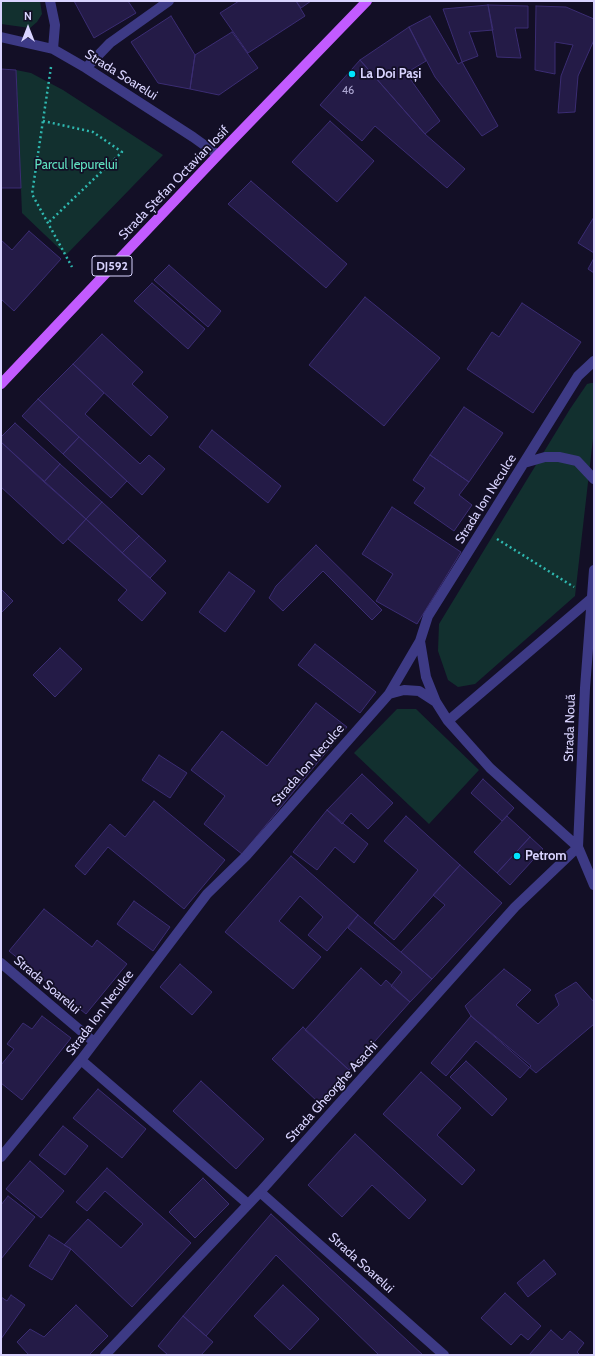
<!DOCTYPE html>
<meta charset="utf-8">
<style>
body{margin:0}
#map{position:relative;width:595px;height:1356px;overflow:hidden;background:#130f26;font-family:Cabin,sans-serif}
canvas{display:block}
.frame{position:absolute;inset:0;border:2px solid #d9d4ff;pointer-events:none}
.north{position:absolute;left:8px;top:8px;width:40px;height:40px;-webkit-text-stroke:3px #130f26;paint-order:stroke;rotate:0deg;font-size:11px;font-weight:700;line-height:16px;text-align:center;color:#d9d4ff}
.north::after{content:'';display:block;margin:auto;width:14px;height:18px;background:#d9d4ff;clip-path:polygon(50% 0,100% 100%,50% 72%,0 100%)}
</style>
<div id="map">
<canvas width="595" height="1356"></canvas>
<div class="frame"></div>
<div class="north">N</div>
</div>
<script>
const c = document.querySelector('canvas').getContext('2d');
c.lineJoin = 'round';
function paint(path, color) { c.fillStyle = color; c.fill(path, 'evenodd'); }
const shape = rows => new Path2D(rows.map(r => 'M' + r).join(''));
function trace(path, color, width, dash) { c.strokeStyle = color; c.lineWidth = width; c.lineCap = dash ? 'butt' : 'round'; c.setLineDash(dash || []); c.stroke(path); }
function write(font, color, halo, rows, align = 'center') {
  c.font = font + ' Cabin,sans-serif'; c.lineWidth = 3.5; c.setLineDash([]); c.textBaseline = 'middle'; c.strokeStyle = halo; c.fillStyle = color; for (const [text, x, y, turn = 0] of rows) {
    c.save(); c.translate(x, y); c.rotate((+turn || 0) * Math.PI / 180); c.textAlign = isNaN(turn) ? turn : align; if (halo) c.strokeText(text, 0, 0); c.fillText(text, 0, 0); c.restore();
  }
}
paint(shape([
 [1,1,40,1,42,14,37,22,30,28,1,24],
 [16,70,31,73,63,90,163,155,66,255,22,213],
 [591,383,594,383,594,430,575,596,475,684,458,687,448,680,438,651,439,624,570,409,587,384],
 [397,709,416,709,479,770,429,824,354,753]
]), '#12302f');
const building = shape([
 [74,1,128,1,136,13,94,38,74,1],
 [239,1,296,1,305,16,248,53,220,13,239,1],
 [296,1,311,1,301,8,296,1],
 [488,5,528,6,528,28,515,28,521,58,497,57,488,5],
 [488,5,493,30,469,32,478,56,462,62,443,9,488,5],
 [536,6,566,7,594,19,594,40,578,76,575,112,558,113,561,76,573,45,555,42,555,74,535,70,536,6],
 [171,16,195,55,190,89,158,83,131,42,171,16],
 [430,16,458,64,462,62,498,126,482,136,435,77,409,27,430,16],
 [409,27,426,61,406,73,440,121,425,134,360,60,409,27],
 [232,32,258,68,219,95,190,89,195,55,232,32],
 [360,60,425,134,465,169,447,188,375,126,362,141,320,105,360,60],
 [1,69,16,70,21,188,1,188,1,69],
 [330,121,374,161,337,202,292,162,330,121],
 [251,181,347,264,326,288,228,204,251,181],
 [594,217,594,253,578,243,594,217],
 [29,231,61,259,14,311,1,299,1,240,12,250,29,231],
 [594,258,594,273,588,269,594,258],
 [169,265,221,311,208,327,154,280,169,265],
 [152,283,205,329,188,349,134,301,152,283],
 [365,297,440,358,384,426,309,365,365,297],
 [522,303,581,342,533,413,467,369,492,332,499,337,522,303],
 [102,334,143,372,132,384,168,417,151,436,73,364,102,334],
 [73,364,104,393,85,414,140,464,149,455,165,469,142,495,38,399,73,364],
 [38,399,79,437,63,454,22,416,38,399],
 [464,407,503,433,469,482,430,455,464,407],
 [15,423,60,464,44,482,1,442,1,437,15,423],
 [212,430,281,486,268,503,199,447,212,430],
 [79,437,127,481,111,498,63,454,79,437],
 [1,442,86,519,63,544,1,487,1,442],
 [430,455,469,482,459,495,472,505,454,531,414,503,425,488,413,480,430,455],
 [60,464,102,502,86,519,44,482,60,464],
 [102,502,139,536,122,553,86,519,102,502],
 [392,507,461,552,417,624,376,601,393,574,362,554,392,507],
 [86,519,166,593,142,621,118,600,127,590,68,539,86,519],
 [139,536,166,561,150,578,122,553,139,536],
 [316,545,382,610,372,620,323,571,283,611,269,598,276,586,316,545],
 [229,572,255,591,225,632,199,612,229,572],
 [1,589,13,601,1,613,1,589],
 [315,644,376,692,360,713,298,665,315,644],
 [60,648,82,669,55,697,33,675,60,648],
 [316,703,347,727,242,854,204,824,225,796,191,770,222,731,267,766,316,703],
 [159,755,187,773,170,798,142,780,159,755],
 [362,774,393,803,368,829,351,813,342,824,327,810,362,774],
 [483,779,514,808,502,821,471,793,483,779],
 [154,801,225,860,184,909,108,847,85,875,75,866,110,824,125,837,154,801],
 [327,810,368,844,354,863,335,847,317,870,293,852,327,810],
 [406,816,460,865,394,940,374,923,418,870,384,841,406,816],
 [507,816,530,837,497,873,474,852,507,816],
 [530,837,543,849,510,885,497,873,530,837],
 [291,856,358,915,327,951,308,935,323,917,300,896,279,921,321,957,293,989,225,932,291,856],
 [460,865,502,903,432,979,401,952,445,905,433,895,460,865],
 [134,901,170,927,153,951,117,924,134,901],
 [44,909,92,947,97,940,127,964,86,1014,9,951,44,909],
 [358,915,432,979,410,1002,391,986,402,972,348,928,358,915],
 [180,964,212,992,192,1015,160,987,180,964],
 [361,968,381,986,386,980,410,1002,349,1070,305,1030,361,968],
 [504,969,531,990,516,1005,538,1024,559,1005,555,995,576,982,594,1002,594,1024,536,1073,471,1016,465,1006,504,969],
 [42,1016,71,1038,22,1100,1,1083,1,1065,14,1049,7,1044,23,1023,32,1029,42,1016],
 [471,1016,531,1066,520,1078,476,1041,446,1076,431,1063,471,1016],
 [303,1027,349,1070,318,1102,272,1059,303,1027],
 [466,1061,507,1099,492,1116,450,1077,466,1061],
 [421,1072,461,1108,437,1135,475,1170,462,1185,383,1114,421,1072],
 [201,1081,264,1139,236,1169,173,1111,201,1081],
 [98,1089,146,1129,122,1158,73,1118,98,1089],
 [63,1126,88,1146,65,1175,39,1155,63,1126],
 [355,1134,426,1200,409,1219,372,1185,342,1217,308,1185,355,1134],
 [30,1161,64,1191,41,1218,6,1189,30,1161],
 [107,1168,191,1243,132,1307,71,1249,64,1245,88,1219,121,1248,143,1224,105,1191,87,1211,76,1202,107,1168],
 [203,1178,229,1204,195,1238,169,1212,203,1178],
 [8,1196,35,1217,1,1259,1,1205,8,1196],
 [271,1214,423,1355,379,1355,276,1255,206,1336,183,1316,271,1214],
 [49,1235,71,1249,52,1280,29,1266,49,1235],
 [544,1260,556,1274,528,1297,517,1283,544,1260],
 [283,1285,319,1319,290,1350,254,1316,283,1285],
 [505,1293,541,1326,528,1340,521,1334,511,1345,481,1318,505,1293],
 [11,1295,25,1305,1,1339,1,1297,7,1301,11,1295],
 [76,1305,108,1336,89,1355,29,1355,17,1342,30,1329,44,1337,76,1305],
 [183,1316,213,1342,201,1355,168,1355,158,1346,183,1316],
 [551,1330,562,1340,570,1331,584,1343,577,1352,580,1355,529,1355,551,1330]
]);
paint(building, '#241b47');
trace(building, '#3b2d73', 1);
trace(shape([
 [51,67,32,194,72,267],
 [43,121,93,132,122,152,48,223],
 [497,539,574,587]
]), '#2fb8b0', 2.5, [2, 3]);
trace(shape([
 [50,1,55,25,53,49],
 [1,37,53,49,86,68,193,137,218,155],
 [86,68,110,43,169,1],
 [524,463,545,457,559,457,577,461,594,479],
 [594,570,585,688,578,847,594,885],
 [420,641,426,677,436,702,448,721,490,768,578,847],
 [389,694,404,690,419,691,436,702],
 [448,721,592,598,594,598],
 [1,963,94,1042],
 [81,1060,248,1204],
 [1,1157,81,1060,207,894,246,856,389,694,420,641,428,616,482,530,578,376,594,361],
 [260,1192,444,1355],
 [105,1355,260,1192,515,907,578,847]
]), '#3d3a85', 10);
trace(shape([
 [1,384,218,155,367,1]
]), '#c25bff', 10);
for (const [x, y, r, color] of [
 [352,74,4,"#00e5ff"],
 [517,856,4,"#00e5ff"]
]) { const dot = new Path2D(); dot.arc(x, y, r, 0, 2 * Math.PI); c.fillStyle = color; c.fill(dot); trace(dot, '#130f26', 1.5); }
write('11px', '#aca6d1', null, [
 ["46",348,91]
]);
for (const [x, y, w] of [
 [112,266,40]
]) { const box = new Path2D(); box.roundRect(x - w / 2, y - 10, w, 20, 3); c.fillStyle = '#130f26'; c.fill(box); trace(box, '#d9d4ff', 1); }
write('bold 12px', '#d9d4ff', null, [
 ["DJ592",112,266]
]);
write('bold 13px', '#d9d4ff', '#130f26', [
 ["La Doi Pași",360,74],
 ["Petrom",525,856]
], 'left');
write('13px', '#d9d4ff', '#130f26', [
 ["Strada Soarelui",121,75,32],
 ["Strada Ștefan Octavian Iosif",174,183,-46],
 ["Strada Ion Neculce",486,499,-58],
 ["Strada Nouă",570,728,-88],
 ["Strada Ion Neculce",308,765,-49],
 ["Strada Soarelui",47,985,40],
 ["Strada Ion Neculce",100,1013,-53],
 ["Strada Gheorghe Asachi",332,1092,-48],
 ["Strada Soarelui",361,1263,42]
]);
write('13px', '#5fe0c0', '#130f26', [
 ["Parcul Iepurelui",76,165]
]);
</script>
